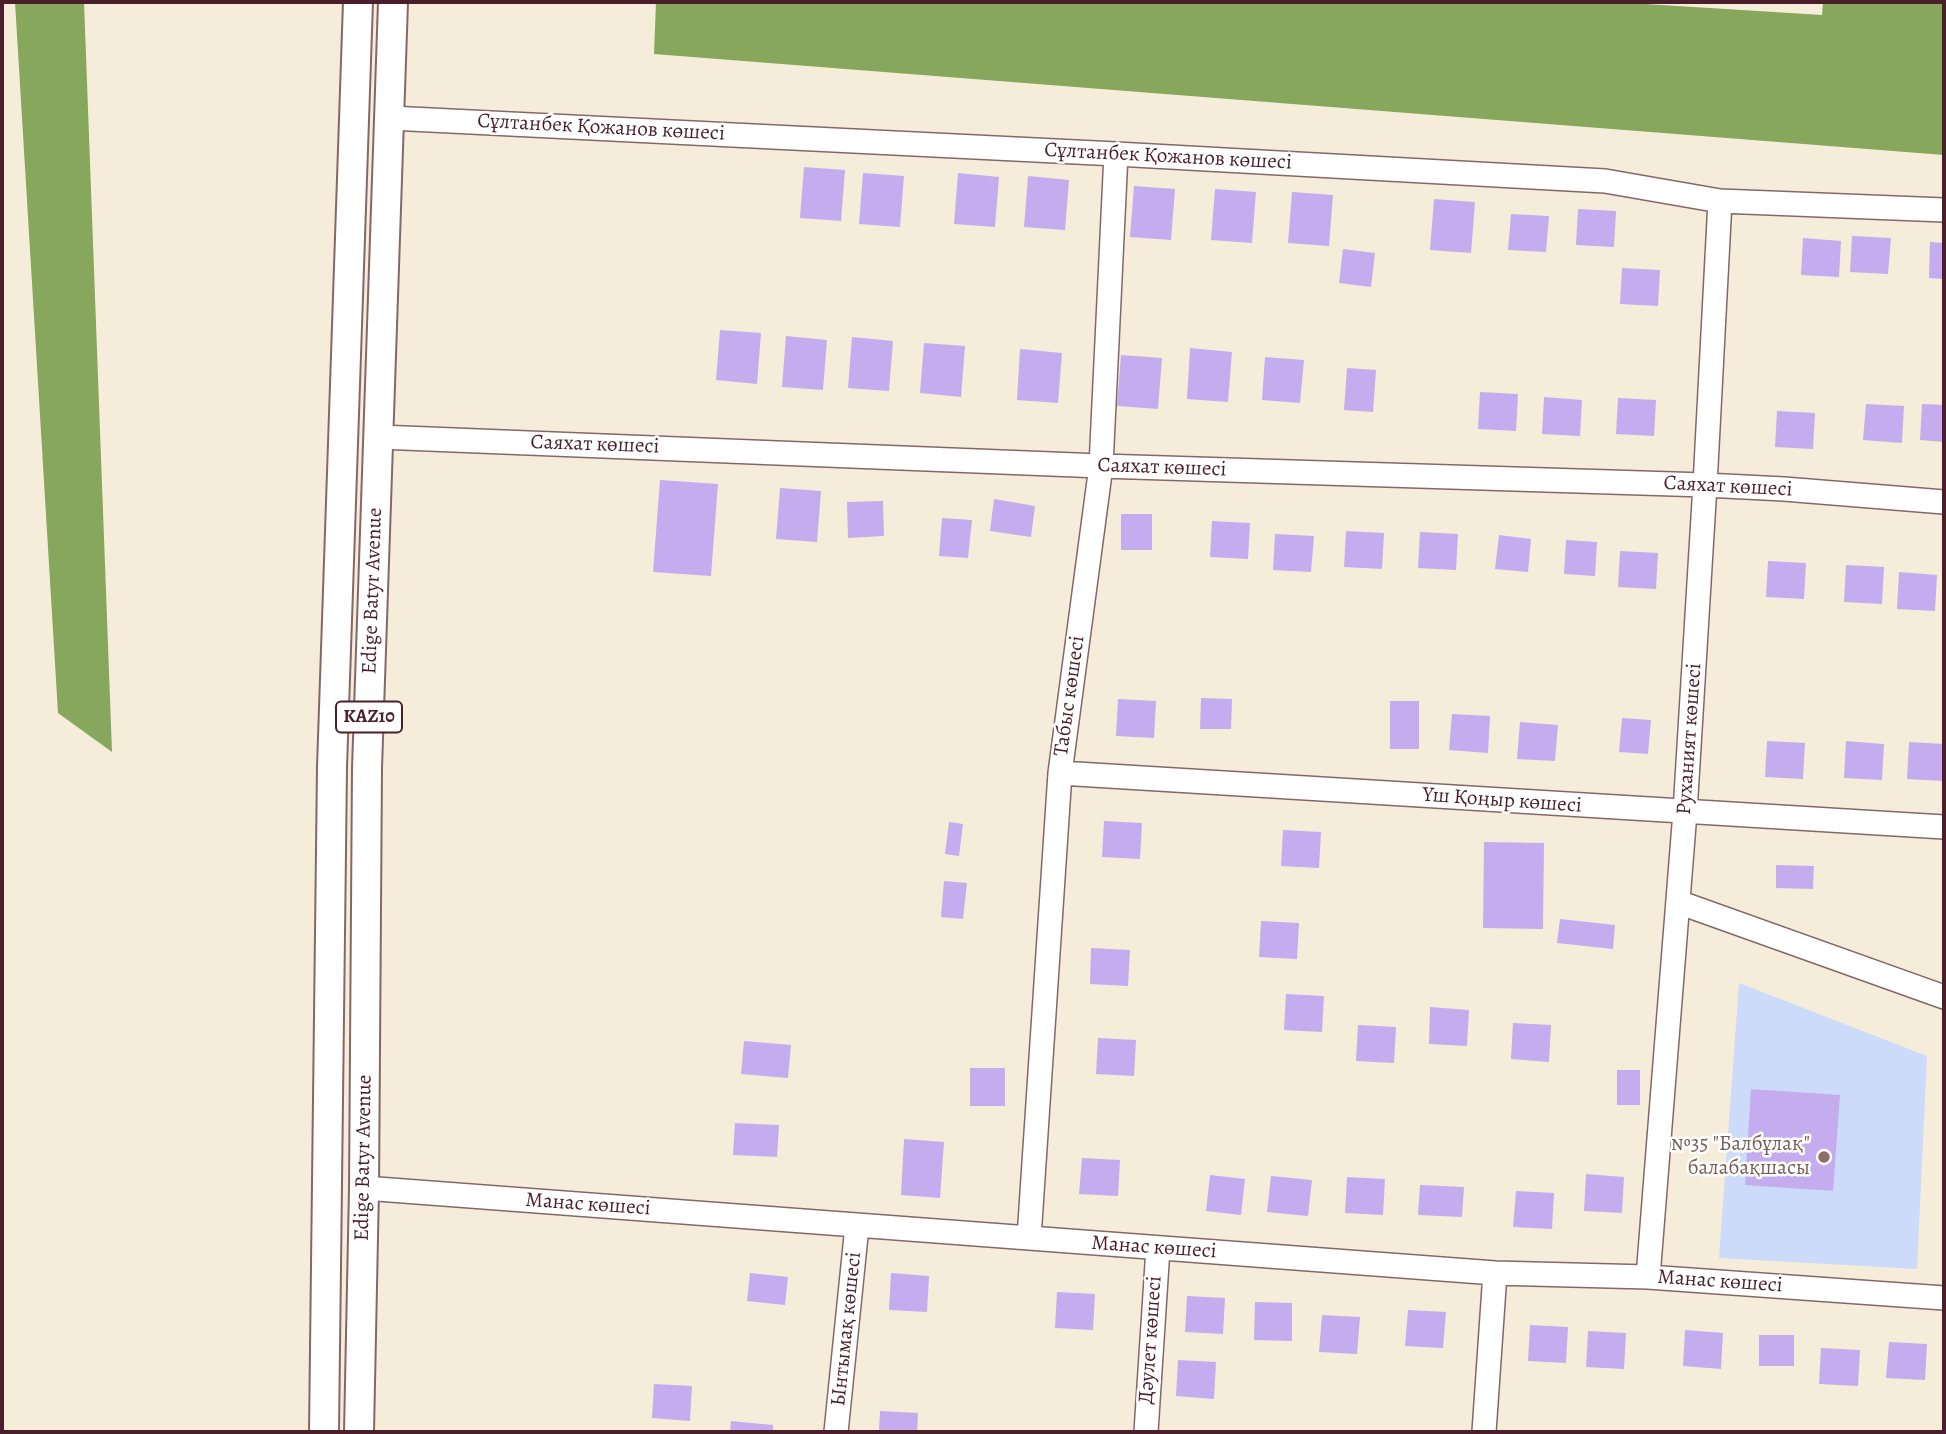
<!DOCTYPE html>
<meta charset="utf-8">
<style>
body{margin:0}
#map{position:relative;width:1946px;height:1434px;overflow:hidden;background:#f5edda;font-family:Alegreya,serif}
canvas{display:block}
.frame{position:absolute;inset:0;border:4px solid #4a1f2b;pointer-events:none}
</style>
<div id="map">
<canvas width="1946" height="1434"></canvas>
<div class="frame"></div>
</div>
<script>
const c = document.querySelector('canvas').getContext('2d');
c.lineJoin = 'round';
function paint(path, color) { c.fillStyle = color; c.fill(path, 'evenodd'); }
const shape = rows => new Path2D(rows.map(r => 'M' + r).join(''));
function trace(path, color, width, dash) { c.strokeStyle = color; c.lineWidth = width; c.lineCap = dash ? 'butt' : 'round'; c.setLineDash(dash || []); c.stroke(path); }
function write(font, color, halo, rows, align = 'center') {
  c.font = font + ' Alegreya,serif'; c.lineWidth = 5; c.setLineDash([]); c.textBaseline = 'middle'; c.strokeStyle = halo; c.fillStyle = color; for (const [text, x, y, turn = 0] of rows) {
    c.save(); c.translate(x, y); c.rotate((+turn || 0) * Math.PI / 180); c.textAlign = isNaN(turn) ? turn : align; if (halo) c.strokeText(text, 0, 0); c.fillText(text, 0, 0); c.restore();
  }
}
paint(shape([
 [1739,983,1927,1056,1917,1269,1719,1258]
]), '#ccdbfa');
paint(shape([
 [15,2,84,2,112,752,58,713],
 [656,2,1613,2,1822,15,1823,2,1944,2,1944,155,654,54]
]), '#86a75c');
paint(shape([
 [804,167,845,170,841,221,800,218],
 [863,173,904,176,900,227,859,224],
 [958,173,999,177,995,227,954,224],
 [1028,176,1069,180,1065,230,1024,227],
 [1134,186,1175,189,1171,240,1130,237],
 [1215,189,1256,192,1252,243,1211,240],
 [1292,192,1333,195,1329,246,1288,243],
 [1434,199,1475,202,1471,253,1430,250],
 [1578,209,1616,211,1614,247,1576,245],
 [1511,214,1549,216,1546,252,1508,250],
 [1852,236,1891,238,1888,274,1850,272],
 [1803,238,1841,241,1839,277,1801,275],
 [1930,242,1944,243,1944,279,1929,278],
 [1343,249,1375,253,1371,287,1339,283],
 [1622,268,1660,270,1658,306,1620,304],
 [720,330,761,333,757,384,716,380],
 [786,336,827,340,823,390,782,387],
 [852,337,893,341,889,391,848,388],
 [924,343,965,346,961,397,920,393],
 [1190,348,1232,352,1228,402,1187,399],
 [1020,349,1062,353,1058,403,1017,400],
 [1121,355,1162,358,1158,409,1117,406],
 [1265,357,1304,360,1300,403,1262,400],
 [1347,368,1376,370,1373,412,1344,410],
 [1480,392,1518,394,1516,431,1478,429],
 [1544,397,1582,400,1580,436,1542,434],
 [1618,398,1656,400,1654,436,1616,434],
 [1866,404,1904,406,1902,443,1863,440],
 [1922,404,1944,405,1944,442,1920,440],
 [1777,411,1815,413,1813,449,1775,447],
 [660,480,718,484,711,576,653,572],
 [780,488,821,491,817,542,776,539],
 [994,499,1035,506,1031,537,990,531],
 [883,501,884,536,848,538,847,502],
 [1121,514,1152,514,1152,550,1121,550],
 [942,518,972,520,968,558,939,556],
 [1212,521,1250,523,1248,559,1210,557],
 [1346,531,1384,533,1382,569,1344,567],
 [1420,532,1458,534,1456,570,1418,568],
 [1275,534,1314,536,1311,572,1273,570],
 [1499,535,1531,539,1528,572,1495,569],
 [1566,540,1597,542,1595,576,1564,574],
 [1620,551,1658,553,1656,589,1618,587],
 [1768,561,1806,563,1804,599,1766,597],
 [1846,565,1884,567,1882,604,1844,602],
 [1899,572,1937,575,1935,611,1897,609],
 [1201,698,1232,699,1231,729,1200,729],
 [1118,699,1156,701,1154,738,1116,736],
 [1390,701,1419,701,1419,749,1390,749],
 [1452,714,1490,716,1488,753,1449,750],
 [1622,718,1651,720,1648,754,1619,752],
 [1520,722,1558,725,1555,761,1517,759],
 [1767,741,1805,743,1803,779,1765,777],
 [1846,741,1884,744,1882,780,1844,778],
 [1909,742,1944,744,1944,781,1907,779],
 [1104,821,1142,823,1140,859,1102,857],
 [949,822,963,824,959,856,945,854],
 [1283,830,1321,832,1319,868,1281,866],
 [1484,842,1544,843,1543,929,1483,928],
 [1776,865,1814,866,1813,889,1776,888],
 [944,881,967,883,963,919,941,917],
 [1560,919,1615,925,1613,949,1557,943],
 [1261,921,1299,923,1297,959,1259,957],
 [1091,948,1130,950,1128,986,1090,984],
 [1286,994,1324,996,1322,1032,1284,1030],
 [1430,1007,1469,1010,1467,1046,1429,1044],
 [1513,1023,1551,1025,1549,1062,1511,1059],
 [1358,1025,1396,1027,1394,1063,1356,1061],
 [1098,1038,1136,1040,1134,1076,1096,1074],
 [744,1041,791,1045,788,1078,741,1074],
 [970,1068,1005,1068,1005,1106,970,1106],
 [1617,1070,1640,1070,1640,1105,1617,1105],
 [1751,1089,1840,1095,1833,1191,1745,1185],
 [735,1123,779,1125,777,1157,733,1155],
 [904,1139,944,1142,940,1198,901,1195],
 [1082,1158,1120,1160,1118,1196,1079,1194],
 [1586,1174,1624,1177,1622,1213,1584,1211],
 [1210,1175,1245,1179,1241,1215,1206,1211],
 [1271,1176,1312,1180,1308,1216,1267,1212],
 [1347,1177,1385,1179,1383,1215,1345,1213],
 [1420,1185,1464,1187,1462,1217,1418,1215],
 [1516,1191,1554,1193,1552,1229,1513,1227],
 [750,1273,788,1277,785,1305,747,1301],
 [891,1273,929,1276,927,1312,889,1310],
 [1057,1292,1095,1294,1093,1330,1055,1328],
 [1187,1296,1225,1298,1223,1334,1185,1332],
 [1255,1302,1292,1303,1292,1341,1254,1340],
 [1408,1310,1446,1312,1443,1348,1405,1346],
 [1322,1315,1360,1317,1357,1354,1319,1352],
 [1530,1325,1568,1327,1566,1363,1528,1361],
 [1685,1330,1723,1333,1721,1369,1683,1366],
 [1588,1331,1626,1333,1624,1369,1586,1367],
 [1759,1335,1794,1335,1794,1366,1759,1366],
 [1889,1342,1927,1344,1925,1380,1886,1378],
 [1821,1348,1860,1350,1858,1386,1819,1384],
 [1178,1360,1216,1362,1214,1399,1176,1396],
 [654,1384,692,1386,690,1421,652,1418],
 [880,1411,918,1413,917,1432,879,1432],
 [731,1421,773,1425,773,1432,730,1432]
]), '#c4acef');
const minor = shape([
 [390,118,1116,154,1605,181,1720,201,1944,210],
 [379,437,1101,466,1705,485,1784,489,1944,502],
 [1060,773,1944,827],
 [1678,902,1944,997],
 [364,1188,1495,1273,1648,1277,1944,1298],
 [1029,1238,1060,773,1101,466,1116,154],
 [1648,1277,1685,812,1705,485,1720,201],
 [836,1432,857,1226],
 [1146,1432,1158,1248],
 [1484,1432,1495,1273]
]);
const major = shape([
 [324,1432,332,767,358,2],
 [359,1432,364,1188,367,768,393,2]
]);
trace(minor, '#866768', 26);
trace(major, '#866768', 32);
trace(minor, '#fff', 23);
trace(major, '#fff', 28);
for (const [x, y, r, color] of [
 [1824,1157,7,"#8d6e63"]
]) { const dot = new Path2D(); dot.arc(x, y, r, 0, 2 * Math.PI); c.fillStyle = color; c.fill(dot); trace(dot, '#fff', 2.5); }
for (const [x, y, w] of [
 [369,717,66]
]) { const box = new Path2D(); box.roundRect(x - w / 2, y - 15.5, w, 31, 5); c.fillStyle = '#fff'; c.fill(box); trace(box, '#4a1f2b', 2); }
write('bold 19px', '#4a1f2b', null, [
 ["KAZ10",369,717]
]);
write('21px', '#4a1f2b', '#fff', [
 ["Сұлтанбек Қожанов көшесі",601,128,3],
 ["Сұлтанбек Қожанов көшесі",1168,157,3],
 ["Саяхат көшесі",595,445,2],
 ["Саяхат көшесі",1162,468,2],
 ["Саяхат көшесі",1728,487,3],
 ["Edige Batyr Avenue",373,591,-88],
 ["Табыс көшесі",1070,696,-82],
 ["Руханият көшесі",1690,739,-86],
 ["Үш Қоңыр көшесі",1502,801,4],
 ["Edige Batyr Avenue",364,1158,-89],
 ["Манас көшесі",588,1205,4],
 ["Манас көшесі",1154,1248,4],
 ["Манас көшесі",1720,1282,4],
 ["Ынтымақ көшесі",847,1329,-84],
 ["Дәулет көшесі",1151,1340,-86]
]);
write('21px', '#785e54', '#fff', [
 ["№35 \"Балбұлақ\"",1810,1145],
 ["балабақшасы",1810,1169]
], 'right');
</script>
